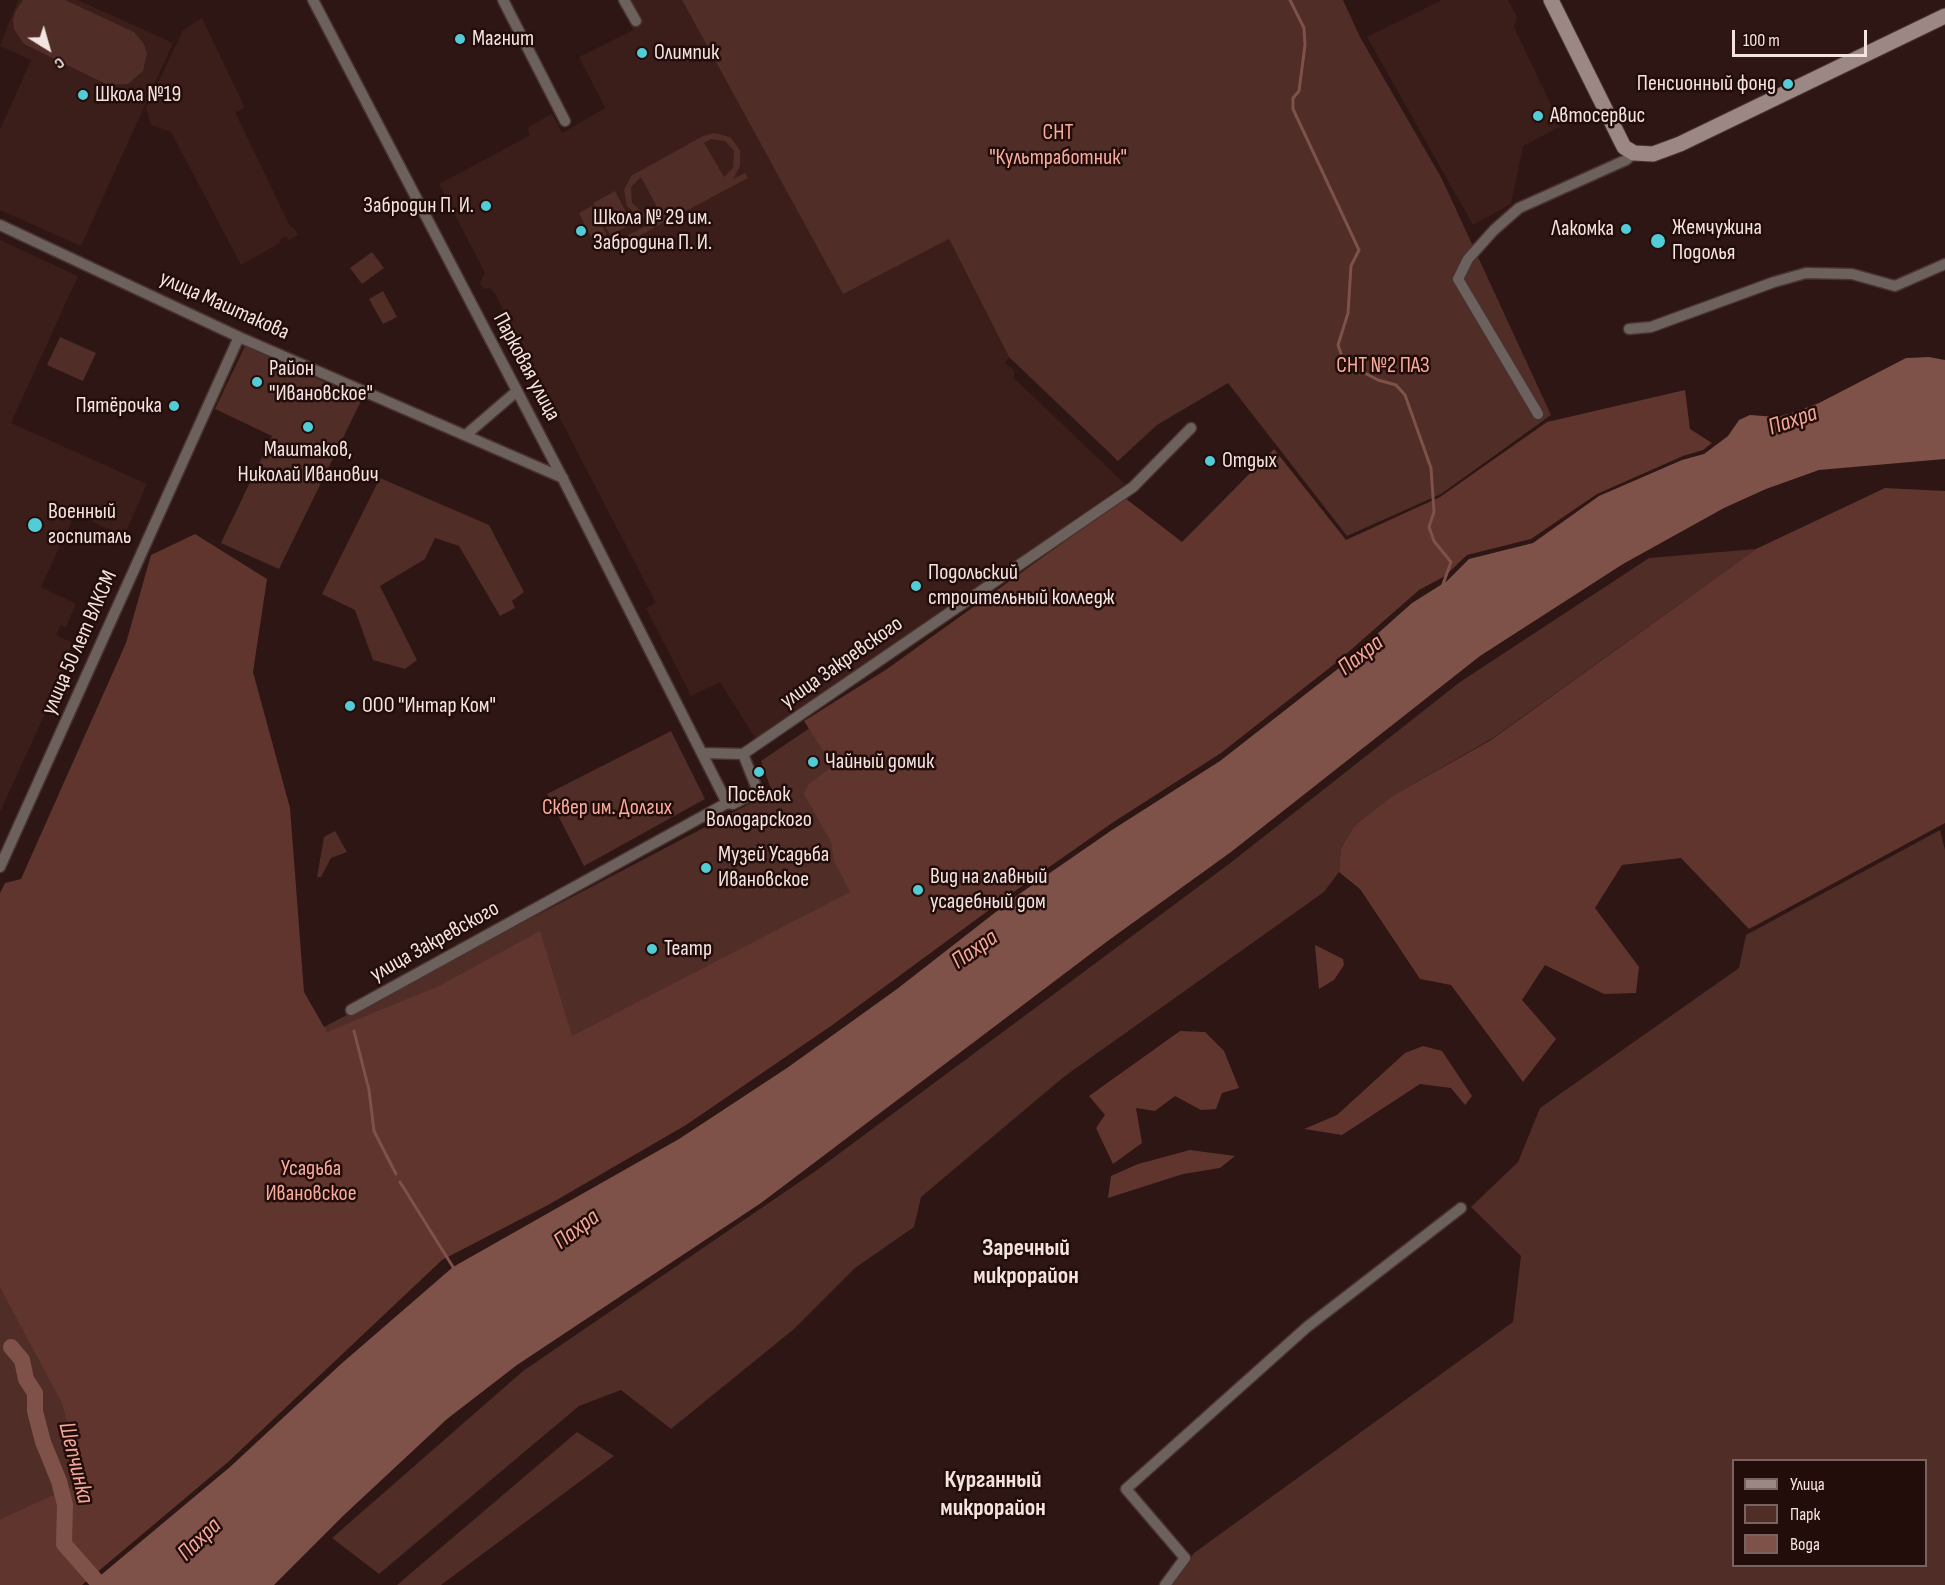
<!DOCTYPE html>
<meta charset="utf-8">
<style>
body{margin:0}
#map{position:relative;width:1945px;height:1585px;overflow:hidden;background:#2d1613;font-family:"Sofia Sans Condensed",sans-serif}
canvas{display:block}
.legend{position:absolute;left:1732px;top:1459px;width:195px;height:108px;box-sizing:border-box;background:#230d0a;border:2px solid #776360;margin:0;padding:8px 10px;list-style:none;font-size:18px;color:#f4e4e1}
.legend li{display:flex;align-items:center;gap:12px;height:30px}
.legend b{width:30px;border:2px solid #776360}
.north{position:absolute;left:18px;top:18px;width:60px;height:60px;-webkit-text-stroke:4px #230d0a;paint-order:stroke;rotate:143deg;font-size:16px;font-weight:700;line-height:24px;text-align:center;color:#f4e4e1}
.north::after{content:'';display:block;margin:auto;width:21px;height:27px;background:#f4e4e1;clip-path:polygon(50% 0,100% 100%,50% 72%,0 100%)}
.scale{position:absolute;left:1732px;top:30px;width:135px;height:27px;box-sizing:border-box;border:3px solid #f4e4e1;border-top:0;padding-left:8px;font-size:18px;line-height:21px;white-space:nowrap;color:#f4e4e1;-webkit-text-stroke:4px #230d0a;paint-order:stroke}
</style>
<div id="map">
<canvas width="1945" height="1585"></canvas>
<ul class="legend">
<li><b style="height:8px;background:#9b8783"></b>Улица</li>
<li><b style="height:16px;background:#502d27"></b>Парк</li>
<li><b style="height:16px;background:#7e5149"></b>Вода</li>
</ul>
<div class="north">С</div>
<div class="scale">100 m</div>
</div>
<script>
const c = document.querySelector('canvas').getContext('2d');
c.lineJoin = 'round';
function paint(path, color) { c.fillStyle = color; c.fill(path, 'evenodd'); }
const shape = rows => new Path2D(rows.map(r => 'M' + r).join(''));
function trace(path, color, width, dash) { c.strokeStyle = color; c.lineWidth = width; c.lineCap = dash ? 'butt' : 'round'; c.setLineDash(dash || []); c.stroke(path); }
function write(font, color, halo, rows, align = 'center') {
  c.font = font + ' "Sofia Sans Condensed",sans-serif'; c.lineWidth = 5; c.setLineDash([]); c.textBaseline = 'middle'; c.strokeStyle = halo; c.fillStyle = color; for (const [text, x, y, turn = 0] of rows) {
    c.save(); c.translate(x, y); c.rotate((+turn || 0) * Math.PI / 180); c.textAlign = isNaN(turn) ? turn : align; if (halo) c.strokeText(text, 0, 0); c.fillText(text, 0, 0); c.restore();
  }
}
paint(shape([
 [18,0,78,0,173,43,81,246,0,210,0,130,31,60,0,46],
 [629,0,682,0,843,293,949,239,1009,357,1005,363,1014,370,1014,378,1125,484,757,741,720,682,691,696,646,608,656,603,494,292,490,288,483,289,480,283,485,273,439,184,529,136,528,127,552,114,562,133,605,108,579,57,633,30,630,24,639,19],
 [1442,0,1508,0,1517,17,1514,27,1561,126,1523,146,1511,204,1473,225,1367,37],
 [202,18,245,108,235,112,291,228,293,227,298,235,289,240,286,236,279,240,280,243,241,265,171,132,151,125,146,108,183,30],
 [0,240,78,276,11,423,147,484,124,536,75,514,41,587,76,604,66,627,61,625,56,635,73,643,69,651,73,652,0,812]
]), '#3b1e19');
paint(shape([
 [23,0,65,0,134,32,144,44,147,53,143,71,128,84,108,85,24,44,14,29,13,19,16,10],
 [682,0,1343,0,1360,37,1442,179,1551,415,1441,494,1347,536,1228,383,1157,425,1118,461,1009,357,949,239,843,294],
 [714,133,730,137,740,150,740,166,733,179,745,173,748,178,622,245,619,240,657,220,639,217,627,206,624,190,631,176,703,136],
 [711,139,725,141,734,151,733,168,724,177,704,143],
 [641,177,659,211,659,212,643,213,632,203,631,187],
 [615,191,632,224,610,235,593,203],
 [592,206,607,235,593,241,579,213],
 [372,252,384,268,362,284,350,268],
 [383,291,397,317,383,324,369,299],
 [60,337,96,353,83,381,47,365],
 [245,346,362,399,279,569,221,543,272,436,215,409],
 [380,478,489,525,524,592,512,601,515,608,500,616,459,546,435,538,425,559,380,586,417,660,405,669,373,660,355,610,322,594],
 [1126,513,860,987,158,1114,772,792,761,761],
 [1756,549,1493,738,1392,796,1354,826,1341,848,1339,872,1324,892,1065,1076,921,1197,914,1227,855,1268,794,1329,671,1429,621,1390,579,1406,379,1574,332,1538,523,1371,817,1170,1229,864,1460,682,1649,558],
 [671,731,705,799,584,866,547,794],
 [1940,830,1945,850,1945,1585,1171,1585,1194,1553,1513,1322,1521,1256,1471,1207,1518,1162,1540,1108,1739,968,1746,935],
 [1734,1460,1926,1460,1926,1566,1734,1566],
 [335,831,347,852,331,858,321,877,317,877,324,837],
 [0,1288,63,1403,72,1441,72,1487,0,1519],
 [577,1432,614,1456,441,1585,397,1585]
]), '#502d27');
paint(shape([
 [1685,390,1690,429,1712,443,1703,450,1683,456,1597,494,1531,539,1467,555,1445,576,1419,590,1337,662,1221,753,1112,823,1015,891,831,1026,686,1125,548,1205,442,1260,227,1463,82,1585,0,1585,0,1519,71,1487,72,1441,62,1403,0,1288,0,893,5,883,21,879,126,643,151,555,195,534,267,579,253,672,290,808,304,992,327,1032,441,985,540,931,572,1036,850,892,834,861,831,842,804,794,809,784,833,766,804,721,887,669,1125,498,1182,542,1274,449,1346,540,1440,497,1547,422],
 [1885,488,1945,491,1945,823,1749,929,1681,858,1622,865,1595,908,1639,967,1636,993,1604,994,1545,965,1522,1000,1556,1039,1523,1082,1451,985,1420,979,1360,889,1339,872,1341,848,1354,826,1392,796,1491,740,1756,549],
 [1315,945,1343,959,1344,965,1334,980,1319,989],
 [1180,1031,1205,1032,1224,1051,1239,1088,1222,1093,1216,1109,1201,1110,1175,1096,1155,1111,1136,1108,1142,1143,1113,1164,1096,1128,1105,1115,1089,1096],
 [1423,1046,1442,1051,1472,1096,1465,1105,1451,1088,1420,1084,1342,1135,1304,1129,1337,1115,1405,1053],
 [1190,1150,1235,1156,1220,1168,1183,1174,1108,1198,1111,1176,1138,1164]
]), '#60352e');
paint(shape([
 [1929,357,1945,360,1945,459,1819,470,1766,489,1724,508,1623,564,1480,656,1231,852,1109,940,761,1203,517,1365,447,1419,344,1515,274,1585,89,1585,230,1467,341,1364,453,1267,679,1139,787,1068,897,989,1015,897,1112,830,1220,761,1339,668,1412,603,1447,581,1469,559,1533,543,1599,496,1682,460,1704,454,1728,436,1739,420,1750,415,1777,417,1795,412,1819,403,1906,358]
]), '#7e5149');
trace(shape([
 [1290,0,1304,28,1305,45,1299,91,1293,98,1293,109,1359,250,1351,266,1348,313,1338,345,1344,362,1378,380,1396,385,1405,395,1431,468,1434,512,1429,527,1434,541,1451,562,1442,587],
 [354,1031,369,1090,374,1131,396,1174],
 [400,1182,453,1267]
]), '#7e5149', 3);
trace(shape([
 [11,1347,22,1360,26,1379,35,1393,35,1411,43,1442,59,1481,65,1505,64,1544,100,1585]
]), '#7e5149', 16);
const street = shape([
 [313,0,563,479,727,803,733,804,753,794,757,789,743,754,703,753],
 [503,0,565,121],
 [624,0,636,21],
 [0,225,239,337,563,478],
 [1629,329,1651,327,1774,282,1806,273,1852,274,1895,286,1945,264],
 [1538,414,1458,279,1468,259,1494,230,1519,208,1626,160,1634,153],
 [467,434,517,391],
 [743,754,1133,487,1191,428],
 [0,867,239,337],
 [351,1010,727,803],
 [1165,1585,1185,1558,1126,1489,1307,1327,1461,1208]
]);
const secondary = shape([
 [1551,0,1624,147,1634,153,1653,154,1680,144,1945,16]
]);
trace(street, '#493330', 13);
trace(secondary, '#493330', 17);
trace(street, '#6d615e', 10);
trace(secondary, '#9b8783', 15);
for (const [x, y, r, color] of [
 [460,39,6,"#52ccd6"],
 [642,53,6,"#52ccd6"],
 [1788,84,6,"#52ccd6"],
 [83,95,6,"#52ccd6"],
 [1538,116,6,"#52ccd6"],
 [486,206,6,"#52ccd6"],
 [1626,229,6,"#52ccd6"],
 [581,231,6,"#52ccd6"],
 [1658,241,8,"#52ccd6"],
 [257,382,6,"#52ccd6"],
 [174,406,6,"#52ccd6"],
 [308,427,6,"#52ccd6"],
 [1210,461,6,"#52ccd6"],
 [35,525,8,"#52ccd6"],
 [916,586,6,"#52ccd6"],
 [350,706,6,"#52ccd6"],
 [813,762,6,"#52ccd6"],
 [759,772,6,"#52ccd6"],
 [706,868,6,"#52ccd6"],
 [918,890,6,"#52ccd6"],
 [652,949,6,"#52ccd6"]
]) { const dot = new Path2D(); dot.arc(x, y, r, 0, 2 * Math.PI); c.fillStyle = color; c.fill(dot); trace(dot, '#230d0a', 2); }
write('22px', '#f4e4e1', '#230d0a', [
 ["Магнит",472,39],
 ["Олимпик",654,53],
 ["Пенсионный фонд",1776,84,"right"],
 ["Школа №19",95,95],
 ["Автосервис",1550,116],
 ["Забродин П. И.",474,206,"right"],
 ["Школа № 29 им.",593,218],
 ["Забродина П. И.",593,243],
 ["Жемчужина",1672,228],
 ["Подолья",1672,253],
 ["Лакомка",1614,229,"right"],
 ["Район",269,369],
 ["\"Ивановское\"",269,394],
 ["Пятёрочка",162,406,"right"],
 ["Маштаков,",308,450,"center"],
 ["Николай Иванович",308,475,"center"],
 ["Отдых",1222,461],
 ["Военный",48,512],
 ["госпиталь",48,537],
 ["Подольский",928,573],
 ["строительный колледж",928,598],
 ["ООО \"Интар Ком\"",362,706],
 ["Чайный домик",825,762],
 ["Посёлок",759,795,"center"],
 ["Володарского",759,820,"center"],
 ["Музей Усадьба",718,855],
 ["Ивановское",718,880],
 ["Вид на главный",930,877],
 ["усадебный дом",930,902],
 ["Театр",664,949]
], 'left');
write('22px', '#f9ac9e', '#230d0a', [
 ["СНТ",1058,133],
 ["\"Культработник\"",1058,158],
 ["СНТ №2 ПАЗ",1383,366],
 ["Сквер им. Долгих",607,808],
 ["Усадьба",311,1169],
 ["Ивановское",311,1194]
]);
write('22px', '#f4e4e1', '#230d0a', [
 ["улица Маштакова",224,306,24],
 ["Парковая улица",526,367,62],
 ["улица 50 лет ВЛКСМ",80,643,-66],
 ["улица Закревского",842,663,-35],
 ["улица Закревского",435,942,-29]
]);
write('italic 24px', '#f5a89a', '#230d0a', [
 ["Пахра",1793,421,-19],
 ["Пахра",1361,656,-38],
 ["Пахра",975,950,-35],
 ["Пахра",577,1230,-37],
 ["Шепчинка",75,1463,76],
 ["Пахра",200,1540,-44]
]);
write('bold 24px', '#f4e4e1', '#230d0a', [
 ["Заречный",1026,1249],
 ["микрорайон",1026,1277],
 ["Курганный",993,1481],
 ["микрорайон",993,1509]
]);
</script>
